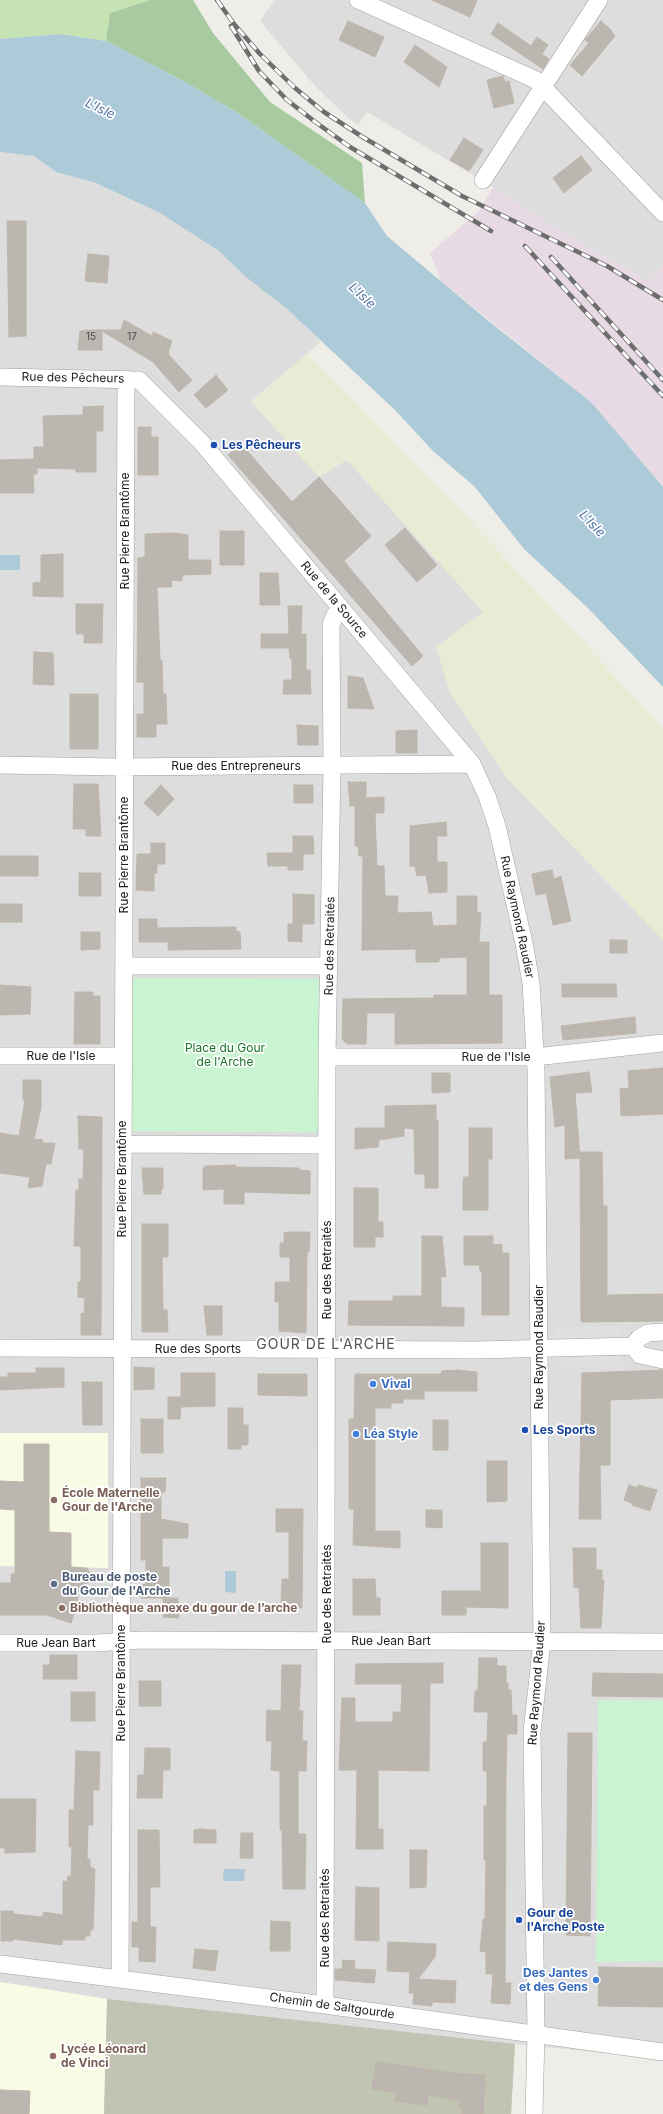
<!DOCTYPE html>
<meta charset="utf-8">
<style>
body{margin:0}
canvas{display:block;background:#efede7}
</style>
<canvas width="663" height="2114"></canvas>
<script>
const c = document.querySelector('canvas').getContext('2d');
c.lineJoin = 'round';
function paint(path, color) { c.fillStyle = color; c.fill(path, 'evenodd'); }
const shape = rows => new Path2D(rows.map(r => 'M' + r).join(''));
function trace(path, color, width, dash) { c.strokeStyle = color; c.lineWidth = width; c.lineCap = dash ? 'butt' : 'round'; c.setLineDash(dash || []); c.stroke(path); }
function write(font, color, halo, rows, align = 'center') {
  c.font = font + ' Inter,sans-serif'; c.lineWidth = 3.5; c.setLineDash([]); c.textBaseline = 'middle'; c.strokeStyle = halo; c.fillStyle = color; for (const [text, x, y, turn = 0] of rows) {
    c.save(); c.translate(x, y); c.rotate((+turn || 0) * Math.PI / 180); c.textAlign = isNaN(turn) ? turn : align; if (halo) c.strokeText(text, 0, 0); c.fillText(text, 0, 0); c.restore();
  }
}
paint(shape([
 [274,0,663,0,663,266,649,282,556,228,493,187,367,112,358,125,347,117,314,85,260,21],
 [0,152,34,156,56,172,96,183,160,213,219,251,290,311,321,342,251,401,347,460,484,612,436,647,507,778,663,940,663,2059,515,2044,511,2114,104,2114,107,1999,0,1982]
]), '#dedddd');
paint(shape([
 [493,187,556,228,649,282,663,266,663,487,591,402,441,281,430,253,479,211]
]), '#e7dae4');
paint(shape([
 [0,1433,108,1433,108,1568,0,1566],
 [0,1982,107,1999,104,2114,0,2114]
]), '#f9fce4');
paint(shape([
 [107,1999,515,2044,511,2114,104,2114]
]), '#c1c3b3');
paint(shape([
 [307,354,320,366,493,545,663,728,663,940,507,778,450,693,436,647,483,612,347,460,319,477,251,402]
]), '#e8ecd5');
paint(shape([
 [0,0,150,0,110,13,106,41,61,34,0,39]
]), '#c6e3b3');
paint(shape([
 [150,0,193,0,213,33,270,102,362,163,365,203,236,112,183,81,106,41,110,13]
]), '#a8caa0');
paint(shape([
 [132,978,319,979,318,1132,132,1131],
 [598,1700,663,1700,663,1961,596,1962]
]), '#c9f4d1');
paint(shape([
 [557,1327,620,1327,620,1340,558,1339],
 [559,1354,621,1354,622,1366,560,1367]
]), '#e0e0e0');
paint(shape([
 [61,34,106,41,183,81,236,112,365,203,387,236,486,319,591,402,663,487,663,687,588,608,524,549,475,487,433,451,395,410,286,308,246,277,219,251,160,213,96,183,56,172,34,156,0,152,0,39],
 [0,555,20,555,20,570,0,570],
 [225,1571,236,1571,236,1593,225,1592],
 [224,1869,245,1869,244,1881,223,1881]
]), '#accad8');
const building = shape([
 [432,0,477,0,470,17,432,0],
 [348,21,384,37,375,57,339,40,348,21],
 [601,21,610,29,615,36,582,76,570,65,589,43,585,40,601,21],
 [498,23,531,46,537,37,548,45,542,54,549,59,543,69,491,34,498,23],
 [415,45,447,67,439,87,404,62,415,45],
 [503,76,505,82,509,81,514,103,494,108,487,80,503,76],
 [464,138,483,150,469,171,450,160,464,138],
 [581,156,592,170,564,193,553,178,581,156],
 [7,221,26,221,26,336,9,337,7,221],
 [88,254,109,256,107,283,85,281,88,254],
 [124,320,152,336,153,332,172,341,168,354,192,380,179,392,153,362,102,331,102,350,78,350,80,331,86,330,121,330,124,320],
 [216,375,228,390,206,408,194,395,216,375],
 [103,406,103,431,96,431,96,472,76,472,76,469,37,468,37,474,33,474,34,493,0,493,0,460,34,459,34,447,44,447,43,416,83,415,83,407,103,406],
 [138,427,151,427,151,437,158,437,158,475,138,475,138,427],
 [241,444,292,502,319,477,371,536,344,561,423,656,412,666,228,455,241,444],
 [405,528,437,565,417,582,385,545,405,528],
 [220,531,244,531,244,565,220,565,220,531],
 [174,533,188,535,188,560,211,560,211,574,182,575,182,581,171,580,172,587,157,587,160,660,162,660,163,694,166,694,167,724,156,724,156,737,137,737,137,714,144,714,144,682,137,682,138,558,145,557,145,534,174,533],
 [63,554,63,597,33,596,33,583,41,582,41,555,63,554],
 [260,573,278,573,280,605,260,605,260,573],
 [76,604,103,604,102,643,84,643,84,634,76,634,76,604],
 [288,606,302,606,301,634,306,634,306,670,310,670,311,694,283,694,284,680,292,680,292,659,290,659,289,648,261,648,261,634,289,634,288,606],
 [34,652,53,653,54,685,33,684,34,652],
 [348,676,363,678,374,709,348,708,348,676],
 [70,694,98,694,98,749,70,749,70,694],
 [297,725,318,726,318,745,298,745,297,725],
 [417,730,417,753,396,753,396,731,417,730],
 [348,782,366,782,366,798,384,797,384,813,375,813,377,866,384,866,385,896,398,896,397,913,431,912,433,926,457,925,457,896,477,896,477,912,481,913,479,942,489,942,489,995,502,995,502,1043,395,1044,395,1013,367,1013,366,1044,347,1044,342,1039,343,999,434,998,434,995,467,995,467,957,439,958,439,962,416,962,416,949,362,950,363,856,359,856,358,846,355,846,355,806,350,806,348,782],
 [74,784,98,784,101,836,86,836,86,829,73,829,74,784],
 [161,785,174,799,158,816,144,803,161,785],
 [294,785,313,785,313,803,294,803,294,785],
 [446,822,447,836,437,836,437,862,447,862,447,892,429,893,426,875,417,876,415,866,410,866,410,826,446,822],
 [293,836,313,836,314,854,303,854,303,870,288,870,288,866,268,866,267,853,293,853,293,836],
 [151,843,165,843,165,864,157,864,157,873,154,873,154,891,136,890,137,854,151,854,151,843],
 [0,856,38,856,38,876,0,876,0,856],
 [552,870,554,879,561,876,571,921,553,925,546,893,536,895,532,874,552,870],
 [79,873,101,873,101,896,79,896,79,873],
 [293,894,314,895,314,924,293,924,293,894],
 [0,904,22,904,22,922,0,922,0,904],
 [139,919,157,919,157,928,236,927,236,931,240,932,241,949,168,950,168,942,139,942,139,919],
 [288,924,302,924,302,942,288,941,288,924],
 [81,932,100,932,100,949,81,950,81,932],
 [610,940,627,940,627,953,610,953,610,940],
 [562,984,616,984,617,997,562,997,562,984],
 [0,985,31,987,30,1014,0,1015,0,985],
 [75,992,93,992,93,996,100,996,100,1044,74,1044,75,992],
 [635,1017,636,1033,563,1040,561,1026,635,1017],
 [663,1068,663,1114,621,1116,620,1089,629,1088,628,1071,663,1068],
 [589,1072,592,1092,575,1093,580,1158,565,1159,565,1125,555,1127,550,1077,589,1072],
 [432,1073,450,1073,450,1092,432,1093,432,1073],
 [23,1080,41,1080,41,1108,34,1139,43,1140,42,1143,55,1143,51,1164,46,1164,42,1186,28,1188,30,1177,0,1173,0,1133,19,1136,25,1100,23,1100,23,1080],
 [436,1105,436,1120,438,1120,438,1188,425,1188,425,1174,415,1174,414,1129,404,1128,404,1136,379,1140,378,1147,355,1149,355,1128,385,1128,385,1106,436,1105],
 [78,1116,102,1117,101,1335,81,1335,81,1313,84,1314,85,1298,78,1297,78,1282,81,1282,81,1246,74,1246,76,1190,79,1190,79,1179,83,1179,84,1149,79,1149,78,1116],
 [469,1128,492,1128,492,1159,488,1159,488,1210,463,1210,463,1182,464,1177,469,1177,469,1128],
 [580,1152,602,1152,603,1206,607,1206,607,1295,663,1294,663,1321,581,1322,580,1152],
 [235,1165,235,1167,299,1168,299,1170,310,1171,310,1194,244,1192,244,1204,224,1204,224,1189,203,1190,203,1168,205,1168,205,1166,235,1165],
 [142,1168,163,1168,163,1189,161,1189,161,1194,144,1194,142,1168],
 [354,1188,378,1188,378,1222,383,1222,383,1237,375,1237,375,1247,354,1247,354,1188],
 [142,1224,168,1224,168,1257,162,1257,163,1310,167,1310,168,1332,142,1332,142,1224],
 [290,1232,310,1232,309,1252,307,1252,306,1333,279,1331,279,1302,275,1302,275,1282,290,1282,290,1257,280,1257,280,1243,284,1243,284,1233,290,1232],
 [422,1236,442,1236,446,1277,441,1276,441,1307,464,1308,464,1326,348,1325,349,1301,393,1301,393,1296,422,1296,422,1236],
 [464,1236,493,1236,493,1245,502,1244,502,1253,509,1253,509,1315,482,1315,482,1271,480,1271,479,1265,464,1265,464,1236],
 [204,1306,222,1306,222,1335,207,1335,204,1306],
 [134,1367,154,1368,154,1389,134,1390,134,1367],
 [36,1368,64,1368,64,1387,0,1390,0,1377,8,1377,8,1373,36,1373,36,1368],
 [458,1370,477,1372,477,1391,424,1391,424,1399,403,1399,403,1403,391,1403,391,1408,375,1408,375,1531,400,1531,400,1548,353,1545,354,1509,349,1509,349,1419,354,1419,355,1374,441,1374,442,1371,458,1370],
 [663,1370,663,1398,610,1400,610,1465,600,1465,601,1519,579,1519,582,1373,663,1370],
 [181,1373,215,1373,215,1406,181,1407,180,1419,168,1419,168,1397,181,1397,181,1373],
 [258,1374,307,1374,307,1396,258,1395,258,1374],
 [82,1382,102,1382,102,1425,83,1425,82,1382],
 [228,1408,243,1408,243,1425,248,1425,248,1445,241,1445,241,1449,228,1449,228,1408],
 [141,1419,163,1419,163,1453,141,1453,141,1419],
 [433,1420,448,1420,448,1450,433,1450,433,1420],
 [24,1444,49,1444,49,1532,71,1533,71,1567,87,1568,93,1578,78,1592,77,1605,71,1623,47,1615,0,1615,0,1583,11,1583,11,1574,15,1574,15,1510,0,1509,0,1481,24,1482,24,1444],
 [487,1461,507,1461,507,1501,487,1502,487,1461],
 [141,1478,166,1478,165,1492,161,1493,161,1519,188,1524,188,1538,162,1538,162,1567,169,1567,169,1598,141,1598,141,1585,146,1584,146,1560,141,1560,141,1478],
 [629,1485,637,1488,638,1485,657,1490,650,1511,632,1505,632,1503,624,1500,629,1485],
 [276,1509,303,1509,302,1608,281,1607,282,1579,289,1579,289,1532,276,1532,276,1509],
 [426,1510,442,1510,442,1528,426,1527,426,1510],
 [481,1543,508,1543,508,1608,466,1607,466,1615,442,1615,442,1591,481,1591,481,1543],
 [573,1548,596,1548,596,1570,602,1570,602,1580,604,1580,601,1628,581,1628,579,1588,574,1587,573,1548],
 [353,1579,375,1579,376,1598,380,1598,380,1615,353,1615,353,1579],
 [163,1598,178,1598,179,1618,163,1617,163,1598],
 [50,1655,77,1655,77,1679,43,1679,43,1665,50,1665,50,1655],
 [479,1658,497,1658,497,1666,506,1666,506,1683,508,1683,508,1690,511,1690,512,1715,517,1715,517,1734,507,1734,506,1772,505,1983,511,1983,510,2004,491,2003,493,1974,486,1974,486,1952,480,1951,483,1919,485,1919,486,1860,484,1860,484,1806,487,1806,487,1771,483,1771,483,1742,487,1742,488,1712,474,1712,475,1691,478,1690,479,1658],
 [443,1663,443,1683,430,1683,429,1771,378,1770,378,1829,383,1829,383,1849,356,1849,357,1770,339,1770,342,1698,355,1698,355,1722,393,1722,393,1712,401,1712,402,1684,355,1684,356,1664,443,1663],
 [282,1665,301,1665,299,1711,303,1711,302,1741,307,1741,306,1771,298,1771,298,1834,306,1834,305,1889,283,1889,282,1830,280,1830,280,1771,271,1770,272,1741,266,1741,267,1710,281,1711,282,1665],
 [593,1673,663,1674,663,1697,592,1696,593,1673],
 [139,1681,161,1681,161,1706,139,1706,139,1681],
 [71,1692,95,1692,95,1721,71,1721,71,1692],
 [568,1733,592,1733,590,1936,566,1935,568,1733],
 [145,1748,170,1748,170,1770,163,1770,162,1798,137,1798,138,1775,144,1775,145,1748],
 [76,1751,100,1752,99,1790,93,1790,93,1825,88,1825,87,1859,90,1859,90,1867,95,1869,93,1930,90,1930,90,1936,85,1936,85,1940,62,1940,62,1945,13,1939,13,1941,1,1941,1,1911,13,1911,14,1914,42,1917,44,1912,63,1915,63,1881,67,1882,68,1876,71,1876,72,1847,69,1847,69,1810,74,1810,76,1751],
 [0,1799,36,1799,35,1852,5,1853,5,1848,0,1848,0,1799],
 [201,1829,216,1830,216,1843,194,1843,194,1830,201,1829],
 [138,1830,159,1830,160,1887,150,1887,150,1927,156,1927,155,1962,139,1961,139,1947,132,1947,132,1922,138,1922,138,1830],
 [241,1833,253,1833,253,1858,240,1858,241,1833],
 [410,1850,427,1850,426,1887,410,1888,410,1850],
 [356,1887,379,1888,379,1941,355,1940,356,1887],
 [271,1921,290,1922,290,1951,270,1951,271,1921],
 [388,1942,436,1944,435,1957,418,1979,456,1981,455,2003,432,2002,432,2006,413,2004,414,1993,409,1993,410,1972,387,1971,388,1942],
 [195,1949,218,1951,215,1971,193,1968,195,1949],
 [343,1960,355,1961,354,1969,376,1970,374,1983,335,1980,335,1969,342,1969,343,1960],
 [599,1967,663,1968,663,2007,598,2006,599,1967],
 [376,2062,453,2073,485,2075,483,2114,462,2114,462,2107,459,2107,460,2100,428,2095,427,2105,395,2101,396,2092,372,2089,376,2062],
 [0,2090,30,2091,29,2114,0,2114,0,2090]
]);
paint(building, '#bcb6b0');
trace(building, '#bfb6ab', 1);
const minor = shape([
 [358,0,536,80,663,213],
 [483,180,599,0],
 [0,377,139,380,202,443,472,764,487,796,497,826,524,943,531,983,536,1071,542,1641,532,1732,536,2034,534,2114],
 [0,765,116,767,472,764],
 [124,966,329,966],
 [0,1056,123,1056],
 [327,1057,535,1057,663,1043],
 [123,1144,327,1145],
 [633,1346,639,1338,648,1333,663,1332],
 [633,1346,640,1355,663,1360],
 [0,1348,478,1350,633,1346],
 [0,1643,96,1643,142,1640,663,1642],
 [0,1964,325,2005,663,2052],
 [120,1979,126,379],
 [325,2005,327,1057,332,766,331,625,335,615,341,609]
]);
trace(minor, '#a1a1a1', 18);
trace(minor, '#fff', 17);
const rail = shape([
 [217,0,234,24,260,54,295,88,324,112,361,136,462,196,607,266,663,300],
 [231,26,259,71,287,100,314,121,350,147,491,231],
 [525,246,663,396],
 [551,257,663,380]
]);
trace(rail, '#6e6e6e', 4.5);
trace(rail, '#fff', 3, [9]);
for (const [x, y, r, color] of [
 [214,445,4,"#1a4fb4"],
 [373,1384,4,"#3f7fe0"],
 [525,1430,4,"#1a4fb4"],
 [356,1434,4,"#3f7fe0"],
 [54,1500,4,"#8d6e63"],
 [54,1584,4,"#5c6f8a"],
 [62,1608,4,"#8d6e63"],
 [519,1920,4,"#1a4fb4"],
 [596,1980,4,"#3f7fe0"],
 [53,2056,4,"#8d6e63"]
]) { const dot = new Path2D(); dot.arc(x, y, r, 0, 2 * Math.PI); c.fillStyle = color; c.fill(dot); trace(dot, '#fff', 1.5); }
write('10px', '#474644', null, [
 ["15",91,337],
 ["17",132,337]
]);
write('12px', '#202020', '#fff', [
 ["Rue des Pêcheurs",73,378,1],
 ["Rue Pierre Brantôme",125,531,-90],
 ["Rue de la Source",334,600,50],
 ["Rue des Entrepreneurs",236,766],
 ["Rue Pierre Brantôme",124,855,-90],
 ["Rue Raymond Raudier",517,917,78],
 ["Rue des Retraités",330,946,-89],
 ["Rue de l'Isle",61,1056],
 ["Rue de l'Isle",496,1057],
 ["Rue Pierre Brantôme",122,1179,-90],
 ["Rue des Retraités",327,1270,-90],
 ["Rue Raymond Raudier",539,1347,-90],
 ["Rue des Sports",198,1349],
 ["Rue des Retraités",327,1594,-90],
 ["Rue Jean Bart",391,1641],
 ["Rue Jean Bart",56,1643],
 ["Rue Pierre Brantôme",121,1683,-90],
 ["Rue Raymond Raudier",537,1683,-86],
 ["Rue des Retraités",325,1918,-90],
 ["Chemin de Saltgourde",332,2006,8]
]);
write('bold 12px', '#164399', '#fff', [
 ["Les Pêcheurs",222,445],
 ["Les Sports",533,1430],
 ["Gour de",527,1913],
 ["l'Arche Poste",527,1927]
], 'left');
write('12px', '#187329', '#fff', [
 ["Place du Gour",225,1048],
 ["de l'Arche",225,1062]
]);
write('bold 12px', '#366cbe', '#fff', [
 ["Vival",381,1384],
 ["Léa Style",364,1434],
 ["Des Jantes",588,1973,"right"],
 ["et des Gens",588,1987,"right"]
], 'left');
write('bold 12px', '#785e54', '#fff', [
 ["École Maternelle",62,1493],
 ["Gour de l'Arche",62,1507],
 ["Bibliothèque annexe du gour de l’arche",70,1608],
 ["Lycée Léonard",61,2049],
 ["de Vinci",61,2063]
], 'left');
write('bold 12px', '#4e5e75', '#fff', [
 ["Bureau de poste",62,1577],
 ["du Gour de l'Arche",62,1591]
], 'left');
write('italic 13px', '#5676a5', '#fff', [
 ["L'Isle",100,109,26],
 ["L'Isle",362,296,43],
 ["L'Isle",592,524,47]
]);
c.letterSpacing = '1px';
write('14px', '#535353', '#fff', [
 ["GOUR DE L'ARCHE",326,1345]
]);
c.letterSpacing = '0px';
</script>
